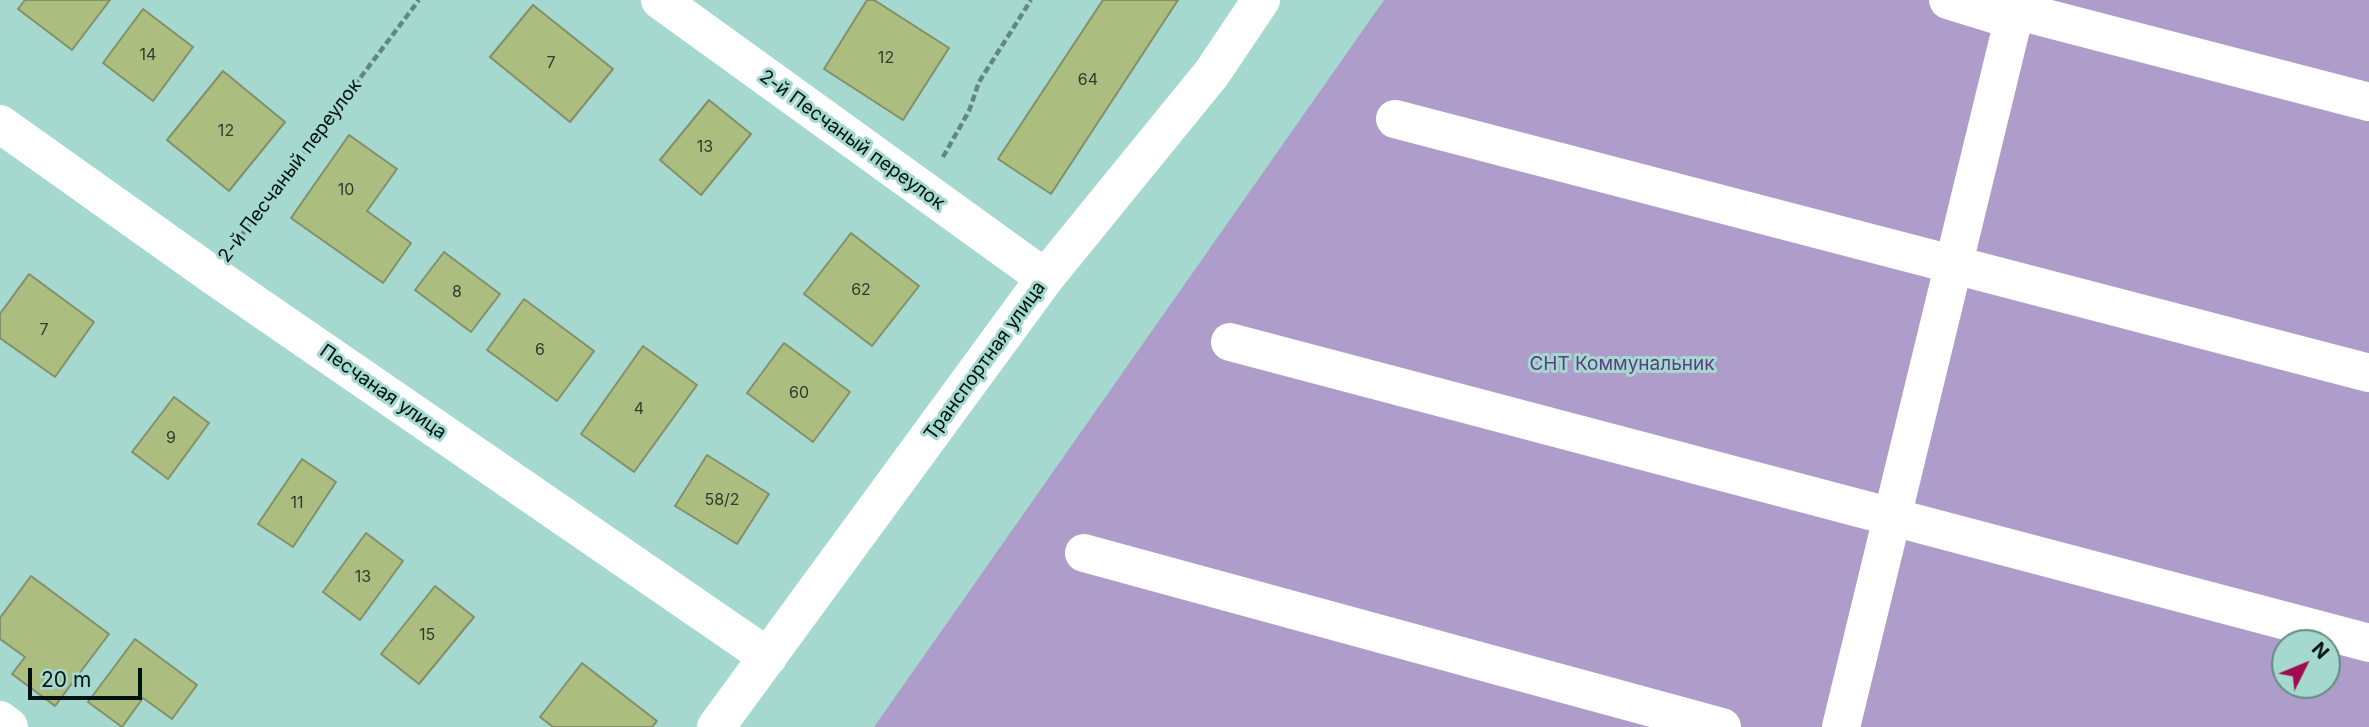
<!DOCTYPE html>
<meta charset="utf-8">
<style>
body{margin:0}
#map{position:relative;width:2369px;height:727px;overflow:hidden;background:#a5d9cf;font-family:Inter,sans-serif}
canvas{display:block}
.north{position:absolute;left:2271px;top:629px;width:70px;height:70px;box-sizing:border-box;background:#a5d9cf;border:2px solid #638a83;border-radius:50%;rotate:47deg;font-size:19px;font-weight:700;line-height:28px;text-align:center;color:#011310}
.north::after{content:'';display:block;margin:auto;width:24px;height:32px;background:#a10c51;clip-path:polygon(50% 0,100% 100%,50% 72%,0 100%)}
.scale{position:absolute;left:28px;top:668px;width:114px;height:32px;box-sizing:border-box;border:4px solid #011310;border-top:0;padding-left:9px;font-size:21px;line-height:24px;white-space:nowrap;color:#011310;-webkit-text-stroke:5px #a5d9cf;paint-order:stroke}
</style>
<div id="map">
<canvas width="2369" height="727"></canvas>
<div class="north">N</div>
<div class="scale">20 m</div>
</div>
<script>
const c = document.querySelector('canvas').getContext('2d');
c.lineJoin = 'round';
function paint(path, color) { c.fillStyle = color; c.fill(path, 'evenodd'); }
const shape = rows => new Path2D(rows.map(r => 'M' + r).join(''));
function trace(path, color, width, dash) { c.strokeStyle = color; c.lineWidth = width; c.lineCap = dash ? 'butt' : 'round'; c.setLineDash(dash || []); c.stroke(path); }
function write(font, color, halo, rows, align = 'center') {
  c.font = font + ' Inter,sans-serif'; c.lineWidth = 6; c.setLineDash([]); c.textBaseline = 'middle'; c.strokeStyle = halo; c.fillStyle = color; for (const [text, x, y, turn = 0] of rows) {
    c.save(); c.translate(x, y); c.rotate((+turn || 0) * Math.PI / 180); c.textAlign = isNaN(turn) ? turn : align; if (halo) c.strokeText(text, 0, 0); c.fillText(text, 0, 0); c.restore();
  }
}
paint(shape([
 [1384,0,2369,0,2369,727,874,727],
 [2285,643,2327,643,2327,685,2285,685]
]), '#ae9dca');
const building = shape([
 [25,0,110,0,72,50,18,9,25,0],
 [867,0,874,0,949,48,903,120,824,69,867,0],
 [1103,0,1178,0,1051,194,998,159,1103,0],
 [533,5,613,69,570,122,490,57,533,5],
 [143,9,193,47,153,101,103,63,143,9],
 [223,71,285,122,229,191,167,140,223,71],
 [709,100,751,134,701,195,660,160,709,100],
 [349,135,397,169,367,211,411,243,383,283,291,218,349,135],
 [851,233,919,286,872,346,804,294,851,233],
 [444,252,500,294,471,332,415,290,444,252],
 [29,274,94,322,55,377,0,338,0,314,29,274],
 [524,299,594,351,557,401,487,350,524,299],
 [784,343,850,392,813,442,747,393,784,343],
 [643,346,697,385,634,472,581,434,643,346],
 [174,397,209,423,168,479,132,452,174,397],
 [707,455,769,494,737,544,675,506,707,455],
 [302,459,336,482,293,547,258,524,302,459],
 [366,533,403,561,360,620,323,592,366,533],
 [31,576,109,634,55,706,12,674,25,657,0,639,0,618,31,576],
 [435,586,474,617,419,684,381,654,435,586],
 [135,639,197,685,172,719,143,698,122,727,88,702,135,639],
 [582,663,657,721,652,727,553,727,540,717,582,663]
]);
paint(building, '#abbd7f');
trace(building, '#848f6a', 2);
trace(shape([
 [943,157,969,111,979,82,1031,0],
 [234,245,419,0]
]), '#618780', 4.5, [7, 3.5]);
trace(shape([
 [660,0,1045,278],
 [1948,0,2013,20],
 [2015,10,2369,102],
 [1395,119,2369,373],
 [0,124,211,274,768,657],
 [1230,342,2369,643],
 [1084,553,1722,727],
 [0,720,9,727],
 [716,727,1045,278,1212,73,1261,0],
 [1841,727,2018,0]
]), '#fff', 38);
write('16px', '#2c3e2c', null, [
 ["14",148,55],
 ["12",886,58],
 ["7",551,63],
 ["64",1088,80],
 ["12",226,131],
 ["13",705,147],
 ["10",346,190],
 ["62",861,290],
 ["8",457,292],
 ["7",44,330],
 ["6",540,350],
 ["60",799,393],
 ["4",639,409],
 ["9",171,438],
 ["58/2",722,500],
 ["11",297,503],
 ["13",363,577],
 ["15",427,635]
]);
write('19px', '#011310', '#a5d9cf', [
 ["2-й Песчаный переулок",852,140,36],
 ["2-й Песчаный переулок",290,171,-53],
 ["Транспортная улица",985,361,-54],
 ["Песчаная улица",383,392,35]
]);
write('19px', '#5c3d83', '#a5d9cf', [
 ["СНТ Коммунальник",1622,364]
]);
</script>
